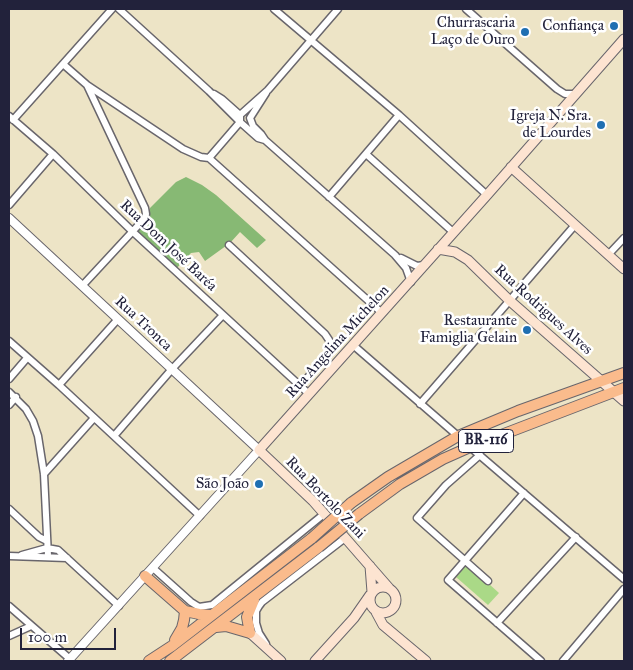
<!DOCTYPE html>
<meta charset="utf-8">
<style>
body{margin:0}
#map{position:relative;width:633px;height:670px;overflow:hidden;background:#ede4c6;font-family:"IM FELL Great Primer",serif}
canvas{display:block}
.frame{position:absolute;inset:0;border:10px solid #22223b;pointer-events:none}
.scale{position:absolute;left:20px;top:628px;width:96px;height:22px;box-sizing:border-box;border:2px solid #22223b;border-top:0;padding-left:6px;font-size:15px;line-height:18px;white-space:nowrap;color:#22223b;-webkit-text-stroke:4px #fff;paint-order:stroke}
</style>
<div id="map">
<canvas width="633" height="670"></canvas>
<div class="frame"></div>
<div class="scale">100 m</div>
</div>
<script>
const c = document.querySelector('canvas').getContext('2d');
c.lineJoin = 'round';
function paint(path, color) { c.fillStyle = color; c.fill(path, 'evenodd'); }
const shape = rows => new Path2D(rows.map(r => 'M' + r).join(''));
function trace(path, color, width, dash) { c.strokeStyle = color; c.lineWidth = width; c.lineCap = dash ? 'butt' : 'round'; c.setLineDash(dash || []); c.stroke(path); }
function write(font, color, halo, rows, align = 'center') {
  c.font = font + ' "IM FELL Great Primer",serif'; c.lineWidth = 5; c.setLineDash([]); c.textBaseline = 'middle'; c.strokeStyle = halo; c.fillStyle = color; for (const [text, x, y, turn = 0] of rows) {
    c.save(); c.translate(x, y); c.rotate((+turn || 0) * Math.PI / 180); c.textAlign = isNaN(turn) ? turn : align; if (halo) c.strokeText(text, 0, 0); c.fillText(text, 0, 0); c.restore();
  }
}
paint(shape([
 [467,564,499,593,488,605,456,577]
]), '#aad987');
paint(shape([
 [186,177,202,185,216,195,266,240,257,248,240,232,230,243,205,261,199,252,191,253,175,270,134,231,148,215,150,208,176,182]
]), '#87b974');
const minor = shape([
 [119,9,209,91,240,122,258,138,265,140,395,255,406,268,411,282],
 [274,9,399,115,487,195],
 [466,9,557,89,565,94,574,94],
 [63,64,87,85,183,149,201,157,209,158],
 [214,94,222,99,240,115],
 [9,116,53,154,132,231,309,394],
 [13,120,112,9],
 [265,140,261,134,253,126,250,118,266,93],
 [366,154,453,232],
 [209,158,382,313],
 [209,158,240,122,240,115,268,90,338,9],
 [329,197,399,115],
 [9,205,53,154],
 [229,245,325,334,329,340,331,348,329,354,300,386],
 [608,255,624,238],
 [401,258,417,266,424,265],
 [82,286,145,218,146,214,145,208,87,85],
 [9,341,59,385,200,516],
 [353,345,458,436],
 [9,379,27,358],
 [59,385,118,319],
 [9,392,26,409,33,421,38,436,44,474,48,556],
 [420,404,575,225],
 [9,405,16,397],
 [114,436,172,369,223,315],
 [470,447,624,579],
 [480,455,446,485,417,518,488,581],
 [44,474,94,418],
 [524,493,448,580,541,661],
 [9,509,39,537,47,541],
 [22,555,47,548,58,550,119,606],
 [9,556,67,558],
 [153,568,191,602,199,607,212,605,324,514],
 [9,606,70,659],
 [497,623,576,537],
 [9,636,31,626],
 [266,644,259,633,256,623,256,611,259,606,262,602,345,538],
 [563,661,624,589]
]);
const tertiary = shape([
 [9,218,259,450,68,661]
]);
const secondary = shape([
 [511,167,624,269],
 [438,249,455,252,468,260,509,300,624,401],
 [370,566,372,592],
 '370 600a13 13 0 1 1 26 0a13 13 0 1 1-26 0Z',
 [389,588,313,501,259,450,487,195,624,39],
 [376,612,383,625,426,661],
 [250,633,281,661],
 [315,661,354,618,370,595]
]);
const trunk = shape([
 [351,503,388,477,458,436,518,411,624,373],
 [359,514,400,484,443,459,470,447,624,388],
 [145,576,185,611,199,614,210,615],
 [216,627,226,626,250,633,247,617,254,600],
 [175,640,182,628,184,620,185,611],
 [149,661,172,646,312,538],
 [170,661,319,547]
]);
trace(minor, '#69666c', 9);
trace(tertiary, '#69666c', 10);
trace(secondary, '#69666c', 11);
trace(trunk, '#69666c', 12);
trace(minor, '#fff', 6);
trace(tertiary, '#fff', 8);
trace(secondary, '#fde4d1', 9);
trace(trunk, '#fabb8c', 10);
const trunkBridge = shape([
 [312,538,351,503],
 [319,547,359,514]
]);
trace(trunkBridge, '#69666c', 12, []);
trace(trunkBridge, '#fabb8c', 10);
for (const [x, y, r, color] of [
 [614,26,5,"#1f6fb2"],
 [525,32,5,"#1f6fb2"],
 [601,125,5,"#1f6fb2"],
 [527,330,5,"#1f6fb2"],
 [259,484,5,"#1f6fb2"]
]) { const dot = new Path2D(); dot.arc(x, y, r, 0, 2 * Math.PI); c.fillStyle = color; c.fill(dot); trace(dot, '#fff', 2); }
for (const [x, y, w] of [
 [486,441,55]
]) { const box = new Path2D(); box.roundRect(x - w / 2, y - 11.5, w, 23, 4); c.fillStyle = '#fff'; c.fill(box); trace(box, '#22223b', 1); }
write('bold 14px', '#22223b', null, [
 ["BR-116",486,441]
]);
write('15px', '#22223b', '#fff', [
 ["Churrascaria",515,23],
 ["Laço de Ouro",515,40],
 ["Confiança",604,26],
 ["Igreja N. Sra.",591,116],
 ["de Lourdes",591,133],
 ["Restaurante",517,321],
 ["Famiglia Gelain",517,338],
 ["São João",249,484]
], 'right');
write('15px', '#22223b', '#fff', [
 ["Rua Dom José Baréa",168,246,43],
 ["Rua Rodrigues Alves",543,310,42],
 ["Rua Tronca",143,324,43],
 ["Rua Angelina Michelon",338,342,-48],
 ["Rua Bortolo Zani",325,498,46]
]);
</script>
